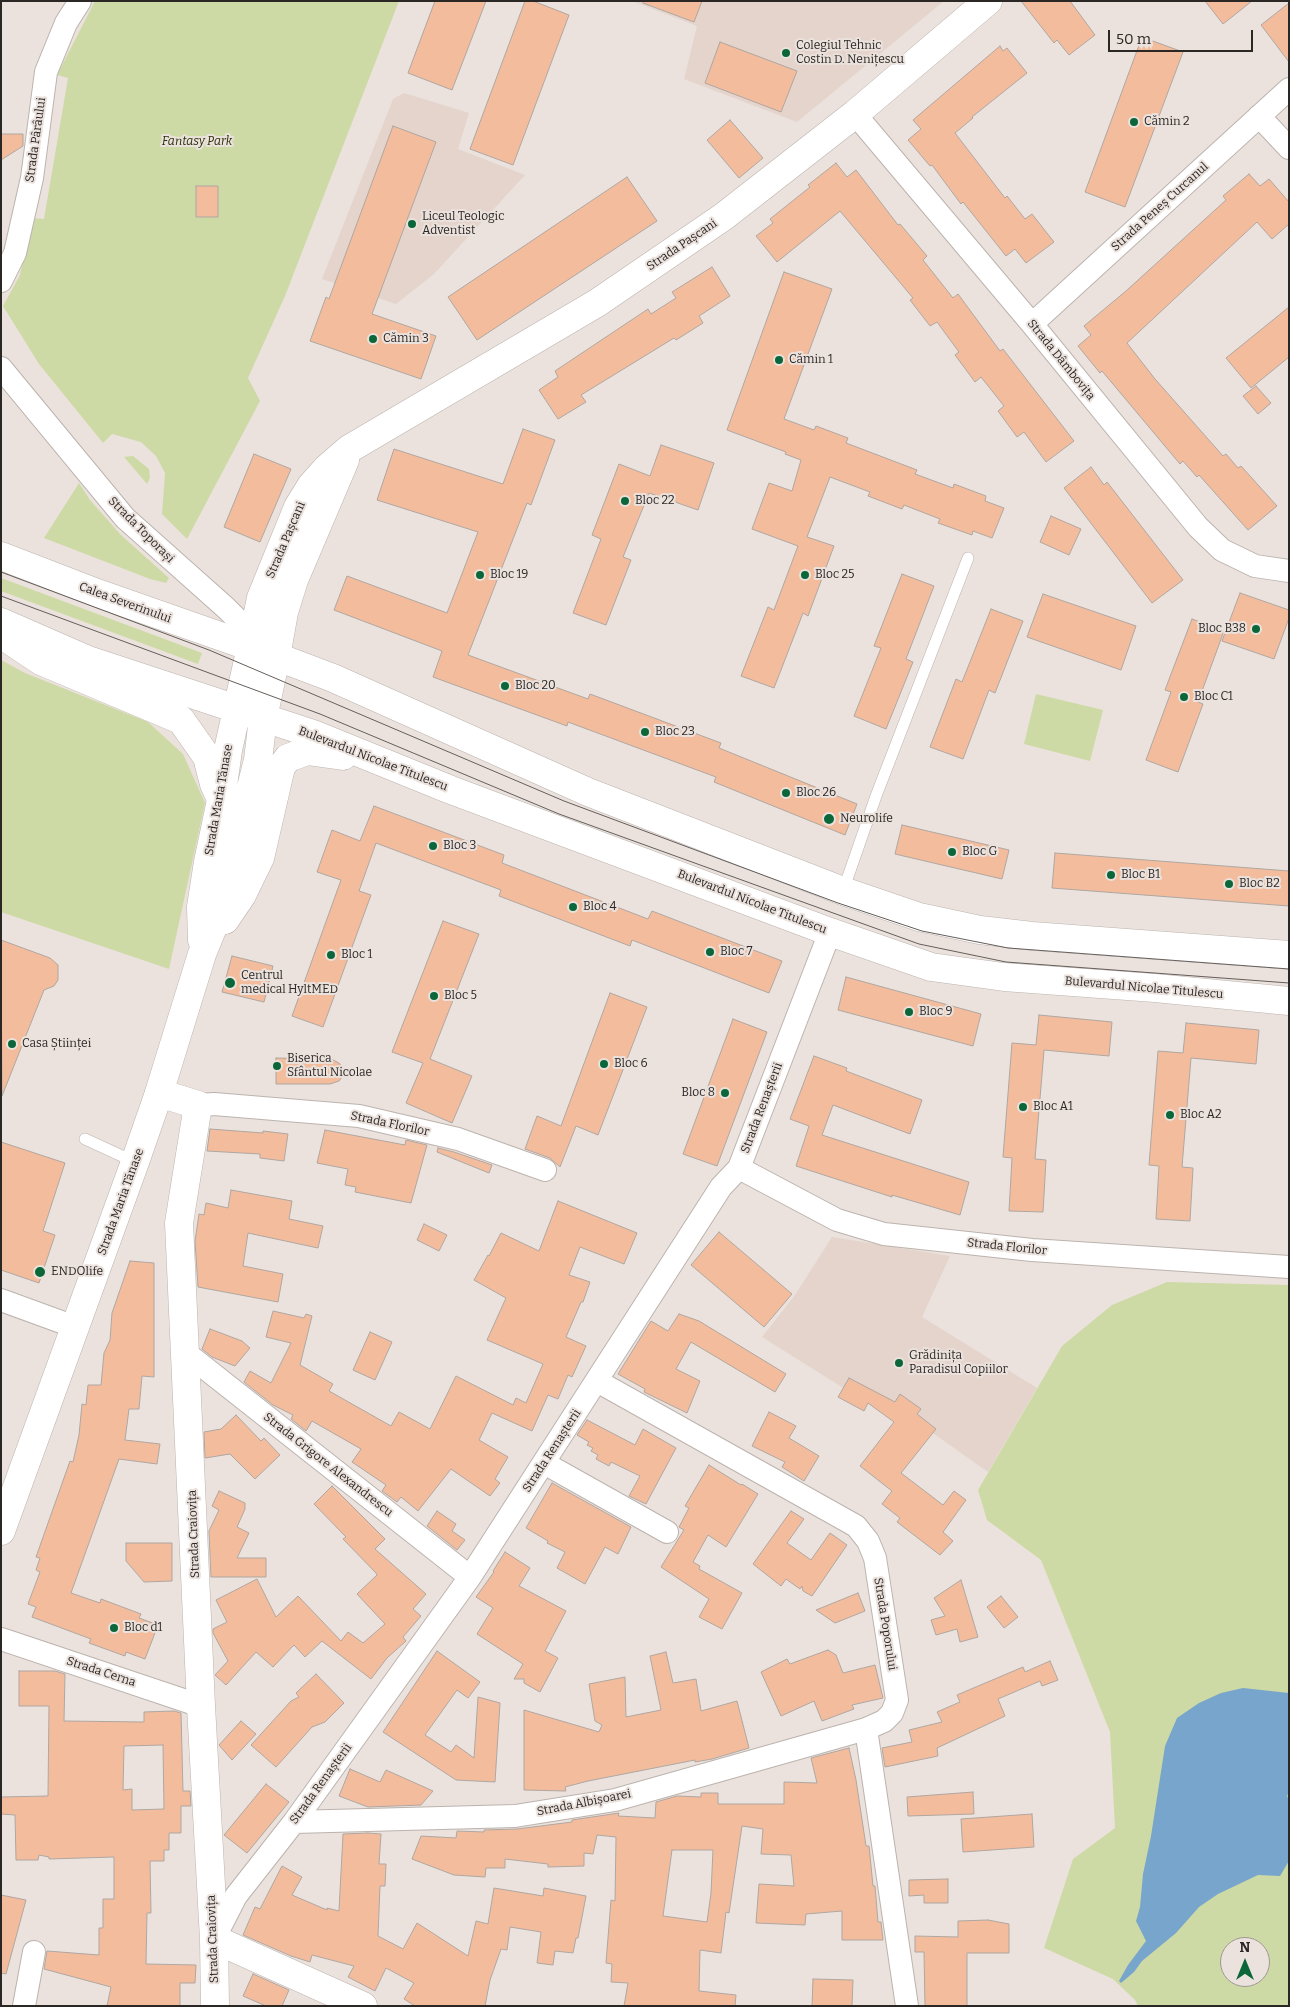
<!DOCTYPE html>
<meta charset="utf-8">
<style>
body{margin:0}
#map{position:relative;width:1290px;height:2007px;overflow:hidden;background:#ebe2dd;font-family:Bitter,serif}
canvas{display:block}
.frame{position:absolute;inset:0;border:2px solid #2b2725;pointer-events:none}
.north{position:absolute;left:1220px;top:1937px;width:50px;height:50px;box-sizing:border-box;background:#ebe2dd;border:1px solid #9e9793;border-radius:50%;rotate:0deg;font-size:14px;font-weight:700;line-height:20px;text-align:center;color:#2b2725}
.north::after{content:'';display:block;margin:auto;width:18px;height:22px;background:#0b6639;clip-path:polygon(50% 0,100% 100%,50% 72%,0 100%)}
.scale{position:absolute;left:1108px;top:30px;width:145px;height:22px;box-sizing:border-box;border:2px solid #2b2725;border-top:0;padding-left:6px;font-size:15px;line-height:18px;white-space:nowrap;color:#2b2725;-webkit-text-stroke:4px #ebe2dd;paint-order:stroke}
</style>
<div id="map">
<canvas width="1290" height="2007"></canvas>
<div class="frame"></div>
<div class="north">N</div>
<div class="scale">50 m</div>
</div>
<script>
const c = document.querySelector('canvas').getContext('2d');
c.lineJoin = 'round';
function paint(path, color) { c.fillStyle = color; c.fill(path, 'evenodd'); }
const shape = rows => new Path2D(rows.map(r => 'M' + r).join(''));
function trace(path, color, width, dash) { c.strokeStyle = color; c.lineWidth = width; c.lineCap = dash ? 'butt' : 'round'; c.setLineDash(dash || []); c.stroke(path); }
function write(font, color, halo, rows, align = 'center') {
  c.font = font + ' Bitter,serif'; c.lineWidth = 4; c.setLineDash([]); c.textBaseline = 'middle'; c.strokeStyle = halo; c.fillStyle = color; for (const [text, x, y, turn = 0] of rows) {
    c.save(); c.translate(x, y); c.rotate((+turn || 0) * Math.PI / 180); c.textAlign = isNaN(turn) ? turn : align; if (halo) c.strokeText(text, 0, 0); c.fillText(text, 0, 0); c.restore();
  }
}
paint(shape([
 [632,1,944,1,797,122,684,79,697,26],
 [404,93,469,113,458,149,525,175,434,274,396,304,322,279,393,99],
 [832,1237,950,1256,922,1317,1037,1388,988,1472,893,1405,845,1389,762,1337,795,1295]
]), '#e4d4cc');
paint(shape([
 [95,1,399,1,285,296,248,378,260,401,187,539,162,514,165,473,156,456,141,442,112,434,103,443,39,364,3,306,20,275,32,218,44,219,68,78,57,75],
 [133,456,149,469,150,478,147,484,124,457],
 [79,483,90,500,121,535,169,578,166,583,150,579,44,538],
 [1,578,202,653,198,664,1,591],
 [1,660,25,673,148,722,183,754,205,803,169,969,1,912],
 [1036,694,1103,710,1090,761,1024,744],
 [1167,1282,1289,1285,1289,2005,1138,2006,1135,2000,1113,1979,1044,1948,1073,1859,1115,1828,1110,1732,1041,1560,987,1520,978,1490,1062,1346,1112,1305],
 [1230,1947,1260,1947,1260,1977,1230,1977]
]), '#cedaa5');
paint(shape([
 [1243,1688,1289,1693,1289,1790,1287,1797,1289,1798,1289,1861,1280,1876,1258,1875,1218,1894,1199,1907,1176,1933,1142,1961,1134,1972,1121,1983,1119,1981,1128,1965,1146,1941,1136,1921,1140,1907,1143,1874,1151,1836,1165,1746,1177,1718,1199,1703,1221,1693]
]), '#77a5cb');
const building = shape([
 [435,1,486,1,452,90,408,73,435,1],
 [525,1,533,1,569,15,513,165,470,149,525,1],
 [643,1,702,1,694,22,643,3,643,1],
 [1021,1,1070,1,1095,35,1069,55,1057,40,1054,43,1021,1],
 [1205,1,1252,1,1223,24,1205,1],
 [1289,3,1289,62,1261,25,1289,3],
 [1142,37,1183,52,1125,207,1085,192,1142,37],
 [720,42,797,71,781,112,705,83,720,42],
 [1000,46,1003,51,1007,48,1027,73,972,117,973,118,955,133,1005,198,1007,196,1025,219,1032,214,1054,242,1026,263,1015,249,1006,256,963,202,961,204,932,165,930,166,908,140,921,129,913,120,1000,46],
 [730,120,763,158,739,178,707,140,730,120],
 [393,126,436,142,372,314,436,336,421,379,310,341,326,297,329,299,393,126],
 [1,134,23,134,23,146,1,160,1,134],
 [836,163,847,177,856,170,898,225,900,224,927,256,923,260,953,298,958,294,1000,351,1003,349,1074,441,1046,462,1024,432,1017,437,998,411,1004,406,981,377,975,382,955,355,959,352,937,322,930,326,910,300,913,298,840,211,777,262,756,236,773,223,770,219,810,187,808,185,836,163],
 [1249,174,1260,186,1269,179,1289,202,1289,224,1272,239,1257,222,1127,343,1155,379,1223,456,1226,454,1238,468,1241,466,1277,506,1248,530,1199,475,1197,477,1183,461,1180,464,1102,371,1100,373,1078,346,1091,335,1084,326,1126,291,1226,200,1223,196,1249,174],
 [627,177,657,221,477,340,448,297,627,177],
 [196,186,218,186,218,217,196,217,196,186],
 [712,267,730,296,699,316,703,323,676,340,674,338,581,395,586,402,558,419,539,390,558,377,555,371,648,309,651,314,676,298,672,292,712,267],
 [784,272,832,289,784,419,814,430,816,426,848,438,846,443,917,470,915,474,953,488,954,484,986,496,985,501,1004,508,992,538,973,531,972,535,938,523,940,519,904,505,902,509,868,496,870,492,830,477,807,537,834,546,808,616,803,613,774,688,741,676,768,607,774,610,798,546,752,529,769,483,792,491,801,460,785,454,786,452,727,430,784,272],
 [1289,307,1289,357,1251,388,1226,358,1289,307],
 [1256,386,1271,403,1258,414,1243,396,1256,386],
 [523,429,555,440,531,505,527,503,468,655,588,699,590,694,721,743,719,748,857,804,845,835,714,782,716,777,568,722,567,726,433,677,442,651,334,610,347,576,447,613,478,532,377,500,394,449,503,484,523,429],
 [661,445,714,463,698,510,649,493,623,557,631,560,606,625,573,613,601,539,592,535,619,464,650,476,661,445],
 [254,454,291,469,260,542,224,527,254,454],
 [1091,467,1104,485,1107,482,1183,580,1152,603,1064,488,1091,467],
 [1051,516,1081,529,1069,555,1040,542,1051,516],
 [902,574,934,586,906,659,913,662,886,729,854,716,881,648,874,646,902,574],
 [1240,593,1289,610,1289,618,1274,659,1222,641,1240,593],
 [1043,594,1136,626,1121,670,1027,637,1043,594],
 [991,609,1023,621,995,693,989,690,963,759,930,747,956,679,962,682,991,609],
 [1192,619,1224,631,1198,702,1203,704,1178,772,1146,760,1171,692,1165,690,1192,619],
 [374,806,504,855,502,863,648,919,652,911,782,961,769,993,632,940,630,946,499,896,501,890,376,843,359,891,371,895,323,1027,292,1016,341,880,317,872,332,830,360,841,374,806],
 [902,825,1009,850,1002,879,895,854,902,825],
 [1055,853,1289,871,1289,906,1052,888,1055,853],
 [443,921,479,934,430,1059,472,1076,452,1123,406,1103,423,1063,392,1052,443,921],
 [1,940,50,958,58,965,58,980,54,986,44,990,2,1096,1,940],
 [232,956,273,966,264,1002,222,992,232,956],
 [846,977,981,1014,973,1046,838,1010,846,977],
 [610,993,647,1007,598,1135,576,1126,560,1167,550,1158,525,1149,537,1116,561,1126,610,993],
 [1039,1015,1112,1022,1109,1056,1044,1050,1035,1159,1046,1160,1043,1212,1009,1211,1012,1158,1003,1157,1012,1043,1036,1045,1039,1015],
 [733,1019,767,1032,717,1166,683,1154,733,1019],
 [1186,1023,1259,1030,1256,1064,1191,1058,1182,1167,1193,1168,1190,1221,1156,1219,1159,1166,1149,1165,1158,1051,1183,1053,1186,1023],
 [814,1056,847,1068,846,1071,922,1100,910,1134,833,1105,822,1135,969,1182,960,1215,892,1195,892,1197,796,1166,809,1126,790,1119,814,1056],
 [276,1058,331,1059,339,1063,342,1067,342,1077,339,1081,330,1084,276,1084,276,1058],
 [210,1129,263,1133,263,1131,288,1134,284,1161,260,1158,260,1154,207,1151,210,1129],
 [325,1130,405,1145,406,1140,427,1145,411,1203,355,1192,356,1187,345,1185,348,1169,317,1163,325,1130],
 [1,1142,65,1163,43,1231,55,1235,39,1283,1,1270,1,1142],
 [438,1148,454,1152,492,1165,489,1173,437,1152,438,1148],
 [231,1190,292,1201,289,1219,323,1226,318,1248,248,1233,243,1266,283,1274,278,1302,198,1287,195,1241,199,1214,204,1215,206,1203,228,1208,231,1190],
 [558,1201,637,1233,624,1264,580,1247,569,1275,590,1282,583,1302,581,1302,566,1337,586,1346,572,1377,568,1375,558,1399,548,1395,532,1431,492,1413,479,1440,508,1457,495,1479,500,1483,490,1496,451,1469,418,1511,401,1497,397,1502,382,1491,386,1485,352,1462,361,1449,312,1421,306,1431,291,1419,293,1415,273,1405,244,1382,250,1371,271,1383,291,1343,266,1337,273,1311,304,1318,306,1314,312,1316,300,1365,333,1384,329,1391,391,1426,399,1412,430,1429,456,1376,513,1405,516,1398,526,1403,543,1364,487,1340,506,1298,474,1280,488,1255,489,1256,501,1233,539,1251,558,1201],
 [424,1224,447,1235,439,1251,417,1240,424,1224],
 [719,1232,792,1294,764,1327,691,1265,719,1232],
 [130,1261,154,1263,154,1377,142,1376,139,1409,129,1409,125,1440,160,1444,157,1464,119,1459,71,1593,100,1603,101,1599,141,1614,139,1618,158,1625,145,1659,126,1652,125,1656,89,1643,91,1639,32,1617,36,1607,28,1604,40,1572,36,1570,40,1558,36,1557,70,1461,73,1462,79,1435,82,1404,86,1405,88,1385,101,1385,104,1353,110,1340,112,1313,130,1261],
 [679,1314,699,1321,786,1374,775,1392,691,1342,676,1369,700,1381,687,1413,644,1392,645,1389,618,1374,651,1321,668,1331,679,1314],
 [210,1329,242,1341,250,1348,235,1366,212,1357,202,1349,210,1329],
 [370,1332,392,1342,375,1380,353,1370,370,1332],
 [849,1378,895,1402,900,1394,921,1409,917,1414,936,1429,901,1473,943,1505,954,1491,966,1500,943,1532,953,1541,940,1555,897,1522,900,1518,882,1504,892,1491,860,1466,894,1422,868,1403,864,1411,838,1397,849,1378],
 [769,1412,796,1426,789,1438,819,1456,804,1481,782,1467,785,1462,752,1446,769,1412],
 [236,1415,261,1441,264,1438,280,1455,255,1479,230,1454,205,1458,204,1432,221,1429,236,1415],
 [587,1420,635,1445,643,1429,676,1448,646,1504,629,1496,640,1476,611,1462,609,1466,596,1459,598,1455,591,1451,593,1448,587,1445,589,1442,577,1435,587,1420],
 [709,1465,741,1485,742,1484,758,1494,726,1547,708,1535,693,1562,700,1566,699,1569,742,1593,722,1629,699,1617,709,1599,661,1567,684,1530,679,1527,689,1508,685,1506,709,1465],
 [552,1483,631,1527,618,1554,605,1547,585,1584,557,1568,565,1552,547,1543,548,1541,526,1528,552,1483],
 [332,1486,385,1539,375,1549,426,1594,413,1609,421,1616,403,1637,406,1641,387,1658,371,1679,322,1641,305,1657,294,1645,273,1667,256,1652,226,1685,215,1675,228,1661,213,1633,213,1629,227,1622,216,1600,257,1579,276,1617,298,1596,341,1641,348,1632,363,1643,385,1624,357,1594,377,1575,376,1573,343,1539,346,1537,314,1504,332,1486],
 [219,1491,245,1503,245,1509,237,1527,249,1533,237,1558,266,1558,266,1577,211,1577,209,1531,219,1510,212,1506,219,1491],
 [437,1511,456,1524,452,1531,465,1540,457,1550,427,1526,437,1511],
 [791,1511,804,1519,787,1543,811,1560,830,1533,847,1545,812,1596,803,1591,802,1586,800,1589,786,1579,781,1586,753,1564,791,1511],
 [126,1543,172,1543,172,1581,144,1582,126,1561,126,1543],
 [505,1552,530,1568,519,1586,566,1611,545,1651,558,1658,540,1692,524,1683,524,1679,514,1679,523,1664,477,1634,493,1608,476,1597,494,1572,493,1571,505,1552],
 [961,1580,978,1637,960,1642,957,1629,936,1635,931,1620,945,1616,934,1598,961,1580],
 [858,1593,865,1611,835,1623,816,1610,858,1593],
 [1001,1596,1018,1617,1004,1628,987,1607,1001,1596],
 [828,1650,836,1655,843,1673,875,1665,883,1698,852,1705,854,1709,822,1721,814,1701,781,1716,761,1672,787,1659,790,1664,828,1650],
 [437,1651,480,1682,468,1698,457,1690,425,1735,451,1752,456,1745,474,1758,478,1697,500,1703,495,1782,456,1780,383,1732,437,1651],
 [666,1652,673,1683,696,1679,701,1711,737,1701,749,1748,712,1759,695,1762,695,1760,588,1781,565,1787,566,1791,524,1790,524,1710,599,1732,602,1725,595,1721,589,1684,625,1677,626,1717,661,1710,650,1656,666,1652],
 [1050,1661,1058,1680,1042,1686,1040,1681,998,1699,1005,1716,937,1748,938,1756,885,1767,882,1748,912,1742,909,1730,942,1722,937,1712,960,1702,957,1695,1023,1667,1025,1672,1050,1661],
 [19,1671,55,1671,65,1674,64,1721,144,1722,144,1712,174,1711,181,1713,183,1791,190,1791,191,1806,181,1806,181,1833,169,1833,169,1850,164,1850,164,1861,150,1861,151,1913,147,1913,146,1964,196,1965,195,1983,180,1983,180,2006,107,2006,111,1987,44,1969,47,1951,99,1955,99,1928,103,1928,103,1899,114,1899,114,1857,49,1859,49,1857,39,1855,38,1860,16,1860,15,1815,1,1814,1,1797,48,1796,49,1706,19,1706,19,1671],
 [163,1745,164,1809,132,1810,132,1789,123,1790,124,1746,163,1745],
 [316,1674,344,1703,325,1722,312,1727,276,1767,251,1745,291,1701,299,1697,296,1693,316,1674],
 [241,1721,256,1734,232,1760,219,1745,241,1721],
 [849,1748,856,1780,866,1846,869,1846,873,1886,875,1886,878,1922,881,1922,883,1940,842,1940,842,1911,806,1914,805,1925,756,1923,759,1884,794,1886,791,1855,761,1854,763,1829,742,1826,729,1913,726,1912,721,1953,700,1950,699,1991,736,1995,735,2006,624,2006,628,1983,611,1982,612,1964,606,1963,611,1900,615,1901,616,1837,597,1835,593,1854,584,1853,584,1866,548,1867,548,1864,505,1859,505,1868,486,1868,485,1877,454,1875,412,1859,421,1836,456,1838,457,1831,484,1832,484,1830,517,1829,572,1822,572,1820,619,1813,618,1816,655,1818,656,1802,677,1796,701,1797,701,1793,718,1793,718,1804,784,1804,784,1782,817,1783,811,1758,849,1748],
 [672,1850,713,1850,711,1893,707,1922,663,1916,672,1850],
 [350,1769,380,1782,386,1770,433,1791,421,1805,368,1807,339,1796,350,1769],
 [266,1784,289,1802,247,1853,224,1835,266,1784],
 [973,1792,974,1814,908,1816,907,1797,973,1792],
 [1032,1814,1034,1847,963,1852,961,1819,1032,1814],
 [368,1833,381,1834,379,1864,386,1864,385,1886,380,1886,378,1936,403,1949,417,1923,468,1956,476,1921,488,1924,494,1888,543,1896,544,1888,586,1896,578,1938,576,1938,573,1953,555,1951,553,1965,537,1963,541,1932,510,1927,507,1950,501,1949,490,1980,485,2006,415,2006,404,1999,414,1983,386,1968,375,1991,348,1977,354,1966,312,1955,310,1962,291,1956,243,1935,255,1907,260,1909,282,1866,302,1877,292,1895,327,1910,327,1908,339,1911,343,1834,368,1833],
 [948,1879,948,1903,924,1903,924,1895,909,1896,909,1880,948,1879],
 [1,1895,26,1900,6,1974,1,1973,1,1895],
 [988,1920,1009,1924,1009,1953,967,1953,967,2006,925,2006,924,1952,915,1952,915,1936,958,1937,958,1921,988,1920],
 [253,1974,289,1990,282,2006,266,2006,243,1996,253,1974],
 [813,1979,853,1980,852,2006,812,2006,813,1979]
]);
paint(building, '#f3bd9d');
trace(building, '#afa6a1', 1);
const service = shape([
 [843,891,876,796,968,558],
 [85,1139,135,1162]
]);
const minor = shape([
 [855,114,1032,324,1198,527,1222,550,1255,566,1289,571],
 [1259,116,1289,148],
 [1,281,15,253,32,178,46,72,66,23,80,1],
 [1032,324,1289,89],
 [1,368,125,518,226,608,264,646],
 [198,1105,214,1104,359,1116,458,1139,545,1170],
 [739,1168,837,1220,884,1234,1032,1250,1289,1267],
 [1,1300,75,1327],
 [186,1353,470,1577],
 [544,1463,667,1532],
 [1,1639,201,1706],
 [866,1729,907,2006],
 [294,1822,515,1816,615,1800,866,1729,884,1721,892,1713,897,1700,875,1558,868,1541,856,1526,597,1381],
 [214,1939,236,1896,294,1822,470,1577,721,1187,739,1168,830,932],
 [24,2006,34,1952]
]);
const tertiary = shape([
 [251,647,261,598,298,507,311,486,327,468,349,449,597,303,723,217,855,114,988,1],
 [276,657,284,612,294,580,345,460],
 [159,1093,198,1105,179,1223,201,1706,214,1939,215,2006],
 [214,1939,363,2006]
]);
const secondary = shape([
 [1,556,97,593,251,647,333,678,588,792,843,891,919,917,980,930,1032,936,1289,955],
 [1,622,88,660,313,734,451,790,830,932,931,967,1004,977,1155,988,1289,1001],
 [8,639,41,661,181,720,207,757,214,784,219,795],
 [225,920,242,895,260,858,281,767,288,758,307,751,343,756],
 [202,940,201,907,208,862,221,800,228,750,251,647],
 [1,1531,135,1162,159,1093,202,954,220,910,258,760,263,718,276,657]
]);
trace(service, '#bcb3ae', 12);
trace(minor, '#bcb3ae', 24);
trace(tertiary, '#bcb3ae', 29);
trace(secondary, '#bcb3ae', 29);
trace(service, '#fff', 11);
trace(minor, '#fff', 22);
trace(tertiary, '#fff', 28);
trace(secondary, '#fff', 28);
trace(shape([
 [1,572,209,650,564,801,838,903,922,931,1008,948,1289,969],
 [1,596,320,714,559,814,919,944,1006,962,1289,983]
]), '#645e5b', 1);
for (const [x, y, r, color] of [
 [786,53,5,"#0b6639"],
 [1134,122,5,"#0b6639"],
 [412,224,5,"#0b6639"],
 [373,339,5,"#0b6639"],
 [779,360,5,"#0b6639"],
 [625,501,5,"#0b6639"],
 [480,575,5,"#0b6639"],
 [805,575,5,"#0b6639"],
 [1256,629,5,"#0b6639"],
 [505,686,5,"#0b6639"],
 [1184,697,5,"#0b6639"],
 [645,732,5,"#0b6639"],
 [786,793,5,"#0b6639"],
 [829,819,6,"#0b6639"],
 [433,846,5,"#0b6639"],
 [952,852,5,"#0b6639"],
 [1111,875,5,"#0b6639"],
 [1229,884,5,"#0b6639"],
 [573,907,5,"#0b6639"],
 [710,952,5,"#0b6639"],
 [331,955,5,"#0b6639"],
 [230,983,6,"#0b6639"],
 [434,996,5,"#0b6639"],
 [909,1012,5,"#0b6639"],
 [12,1044,5,"#0b6639"],
 [604,1064,5,"#0b6639"],
 [277,1066,5,"#0b6639"],
 [725,1093,5,"#0b6639"],
 [1023,1107,5,"#0b6639"],
 [1170,1115,5,"#0b6639"],
 [40,1272,6,"#0b6639"],
 [899,1363,5,"#0b6639"],
 [114,1628,5,"#0b6639"]
]) { const dot = new Path2D(); dot.arc(x, y, r, 0, 2 * Math.PI); c.fillStyle = color; c.fill(dot); trace(dot, '#ebe2dd', 2); }
write('12px', '#2b2725', '#ebe2dd', [
 ["Colegiul Tehnic",796,46],
 ["Costin D. Nenițescu",796,60],
 ["Cămin 2",1144,122],
 ["Liceul Teologic",422,217],
 ["Adventist",422,231],
 ["Cămin 3",383,339],
 ["Cămin 1",789,360],
 ["Bloc 22",635,501],
 ["Bloc 19",490,575],
 ["Bloc 25",815,575],
 ["Bloc B38",1246,629,"right"],
 ["Bloc 20",515,686],
 ["Bloc C1",1194,697],
 ["Bloc 23",655,732],
 ["Bloc 26",796,793],
 ["Neurolife",840,819],
 ["Bloc 3",443,846],
 ["Bloc G",962,852],
 ["Bloc B1",1121,875],
 ["Bloc B2",1239,884],
 ["Bloc 4",583,907],
 ["Bloc 7",720,952],
 ["Bloc 1",341,955],
 ["Centrul",241,976],
 ["medical HyltMED",241,990],
 ["Bloc 5",444,996],
 ["Bloc 9",919,1012],
 ["Casa Științei",22,1044],
 ["Biserica",287,1059],
 ["Sfântul Nicolae",287,1073],
 ["Bloc 6",614,1064],
 ["Bloc 8",715,1093,"right"],
 ["Bloc A1",1033,1107],
 ["Bloc A2",1180,1115],
 ["ENDOlife",51,1272],
 ["Grădinița",909,1356],
 ["Paradisul Copiilor",909,1370],
 ["Bloc d1",124,1628]
], 'left');
write('12px', '#2b2725', '#ebe2dd', [
 ["Strada Pârâului",36,140,-82],
 ["Strada Peneș Curcanul",1160,207,-42],
 ["Strada Pașcani",682,245,-34],
 ["Strada Dâmbovița",1061,360,51],
 ["Strada Toporași",141,530,45],
 ["Strada Pașcani",286,540,-67],
 ["Calea Severinului",125,603,20],
 ["Bulevardul Nicolae Titulescu",373,759,21],
 ["Strada Maria Tănase",219,800,-80],
 ["Bulevardul Nicolae Titulescu",752,902,21],
 ["Bulevardul Nicolae Titulescu",1144,988,5],
 ["Strada Renașterii",762,1108,-69],
 ["Strada Florilor",390,1124,12],
 ["Strada Maria Tănase",121,1202,-70],
 ["Strada Florilor",1007,1247,6],
 ["Strada Renașterii",552,1451,-57],
 ["Strada Grigore Alexandrescu",328,1465,38],
 ["Strada Craiovița",194,1534,-92],
 ["Strada Poporului",885,1624,81],
 ["Strada Cerna",101,1672,18],
 ["Strada Renașterii",321,1784,-54],
 ["Strada Albișoarei",584,1803,-11],
 ["Strada Craiovița",213,1939,-92]
]);
write('italic 12px', '#293005', '#ebe2dd', [
 ["Fantasy Park",197,142]
]);
</script>
